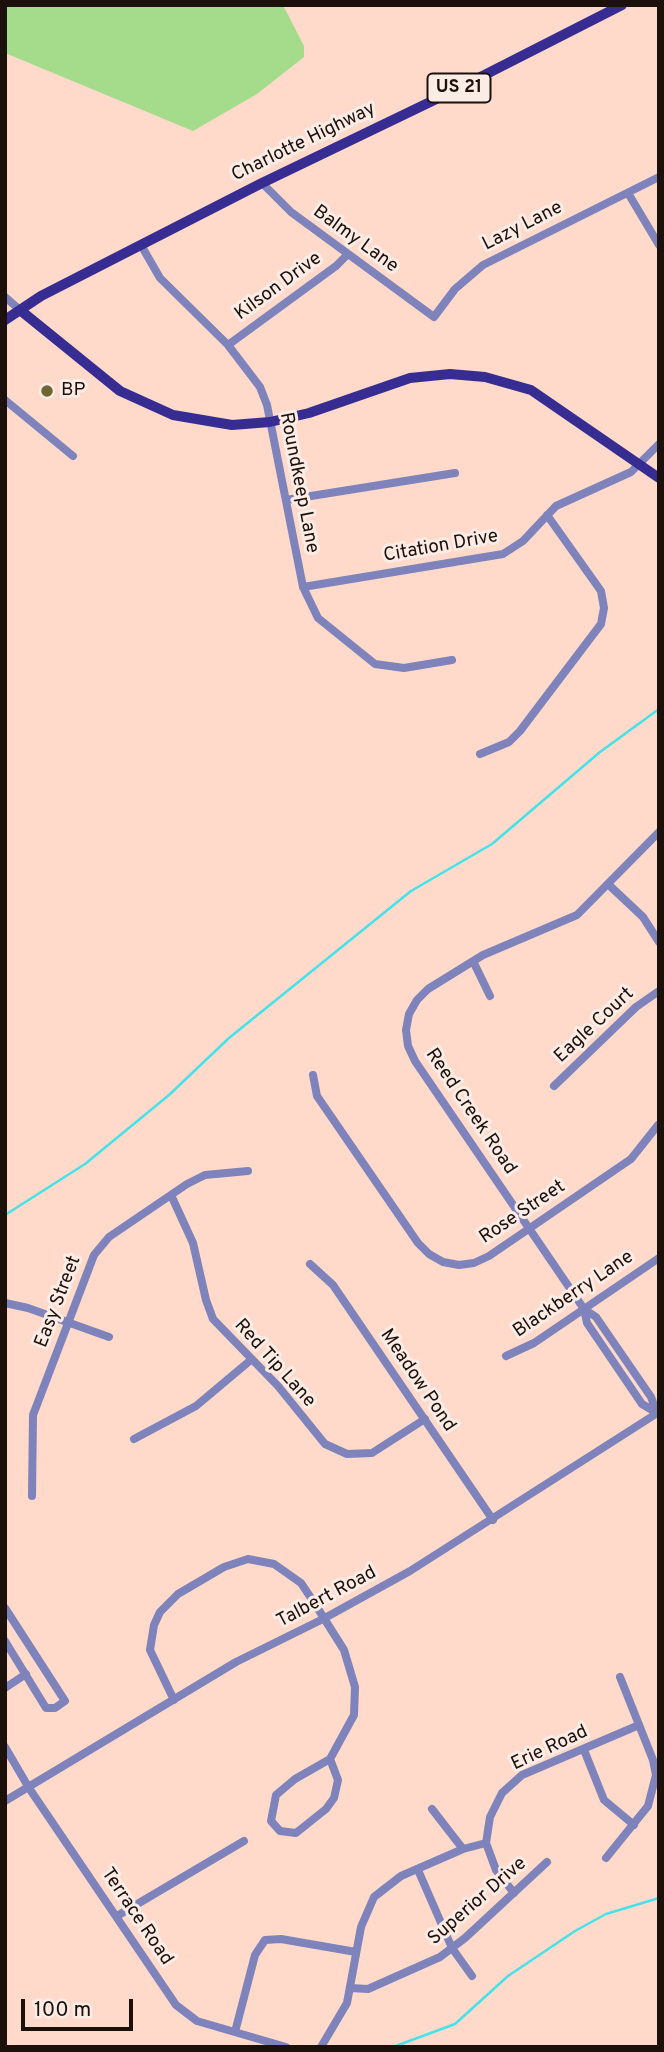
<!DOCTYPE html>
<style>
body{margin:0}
#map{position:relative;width:664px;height:2052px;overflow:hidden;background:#ffd9ca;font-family:Overpass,sans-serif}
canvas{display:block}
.frame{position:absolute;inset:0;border:7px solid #1c100b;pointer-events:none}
.scale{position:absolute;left:21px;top:1999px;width:112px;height:32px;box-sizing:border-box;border:4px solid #1c100b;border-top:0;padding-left:9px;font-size:21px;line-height:24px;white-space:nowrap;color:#1c100b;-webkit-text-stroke:5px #fbece6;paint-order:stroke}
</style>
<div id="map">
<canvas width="664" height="2052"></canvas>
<div class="frame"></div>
<div class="scale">100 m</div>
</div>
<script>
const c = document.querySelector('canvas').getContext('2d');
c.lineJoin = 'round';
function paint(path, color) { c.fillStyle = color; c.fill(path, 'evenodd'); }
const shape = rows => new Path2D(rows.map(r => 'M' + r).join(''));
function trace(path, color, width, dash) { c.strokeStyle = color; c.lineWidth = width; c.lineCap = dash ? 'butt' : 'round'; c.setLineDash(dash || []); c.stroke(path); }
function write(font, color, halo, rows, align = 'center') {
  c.font = font + ' Overpass,sans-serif'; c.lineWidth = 6; c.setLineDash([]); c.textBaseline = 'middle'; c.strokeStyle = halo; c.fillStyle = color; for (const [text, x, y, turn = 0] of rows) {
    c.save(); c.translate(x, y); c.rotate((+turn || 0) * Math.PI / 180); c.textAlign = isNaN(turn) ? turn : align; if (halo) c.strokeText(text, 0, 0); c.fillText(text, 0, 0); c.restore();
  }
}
paint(shape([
 [5,5,283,5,304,46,304,57,257,94,193,131,5,53]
]), '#a4dc8c');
trace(shape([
 [5,1215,85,1164,169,1095,229,1038,411,891,492,844,600,752,659,709],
 [393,2047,455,2024,508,1976,575,1931,606,1914,659,1898]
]), '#44e3eb', 2.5);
trace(shape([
 [262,183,291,212,434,317,455,289,483,265,659,177],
 [628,193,659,245],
 [141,245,160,278,228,345,260,387,267,405,303,587,318,618,375,664,404,668,452,660],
 [5,297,20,310],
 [228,345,336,266,348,254],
 [5,400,73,456],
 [286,500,455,473],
 [303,587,503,554,523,541,556,506,631,472,659,444],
 [480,754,509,742,520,731,601,624,604,608,601,591,547,515],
 [609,885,643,917,659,942],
 [473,961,490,996],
 [313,1075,317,1096,418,1243,429,1254,443,1262,459,1265,474,1263,489,1256,631,1159,658,1125],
 [554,1086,636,1007,659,991],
 [171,1195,193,1243,206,1300,213,1319,278,1386,325,1444,347,1454,372,1453,425,1419],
 [310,1264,333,1285,493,1520],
 [5,1303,28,1308,109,1337],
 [584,1309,587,1323,642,1404,657,1413],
 [506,1356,534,1343,659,1258],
 [657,1413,651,1397,596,1317,584,1309,415,1061,408,1046,406,1030,409,1014,417,1000,428,989,483,955,577,915,659,832],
 [134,1439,196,1406,252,1359],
 [32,1496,33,1415,94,1255,109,1237,187,1184,205,1175,248,1171],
 [5,1608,65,1701,55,1708,46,1708,5,1641],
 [5,1688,26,1674],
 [174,1700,150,1650,154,1625,160,1612,178,1594,224,1567,248,1559,274,1564,301,1583,315,1604,344,1650,355,1687,354,1715,330,1759,295,1779,276,1795,271,1821,280,1831,296,1833,326,1809,334,1798,338,1780,330,1759],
 [5,1747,29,1788,176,2005,197,2021,286,2047],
 [584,1750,604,1800,634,1825],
 [5,1801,236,1662,323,1619,410,1571,659,1412],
 [432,1809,463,1849],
 [606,1858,648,1806,656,1775,653,1760,620,1677],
 [418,1870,452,1948,472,1976],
 [514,1893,496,1870,486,1843,490,1817,502,1793,522,1775,639,1725],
 [117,1916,244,1841],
 [350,1988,368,1989,440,1957,465,1938,547,1862],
 [235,2032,255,1955,265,1940,281,1939,356,1952],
 [321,2047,347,2003,361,1927,374,1897,401,1876,463,1849,486,1843]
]), '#7e83bb', 8);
trace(shape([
 [20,310,120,391,173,415,232,425,270,422,309,413,410,378,450,374,485,377,531,390,659,478],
 [5,320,41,296,262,183,453,91,622,5]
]), '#362c91', 10);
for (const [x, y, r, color] of [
 [47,391,7,"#706532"]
]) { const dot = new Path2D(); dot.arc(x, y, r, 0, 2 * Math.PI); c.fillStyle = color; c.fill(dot); trace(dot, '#fbece6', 2.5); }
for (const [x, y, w] of [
 [459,88,63]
]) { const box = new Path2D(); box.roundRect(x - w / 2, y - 14.5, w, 29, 5); c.fillStyle = '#fbece6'; c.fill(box); trace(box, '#1c100b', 2); }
write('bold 18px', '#1c100b', null, [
 ["US 21",459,88]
]);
write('19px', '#1c100b', '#fbece6', [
 ["Charlotte Highway",304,143,-26],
 ["Lazy Lane",523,227,-27],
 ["Balmy Lane",355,240,36],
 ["Kilson Drive",279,287,-36],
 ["Roundkeep Lane",298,483,79],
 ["Citation Drive",441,547,-10],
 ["Eagle Court",595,1026,-43],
 ["Reed Creek Road",470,1112,56],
 ["Rose Street",523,1213,-34],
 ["Blackberry Lane",574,1295,-34],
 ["Easy Street",59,1302,-69],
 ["Red Tip Lane",274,1364,48],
 ["Meadow Pond",417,1381,56],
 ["Talbert Road",327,1598,-28],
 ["Erie Road",550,1749,-25],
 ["Superior Drive",478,1902,-41],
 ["Terrace Road",136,1917,56]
]);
write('19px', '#1c100b', '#fbece6', [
 ["BP",61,391]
], 'left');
</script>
